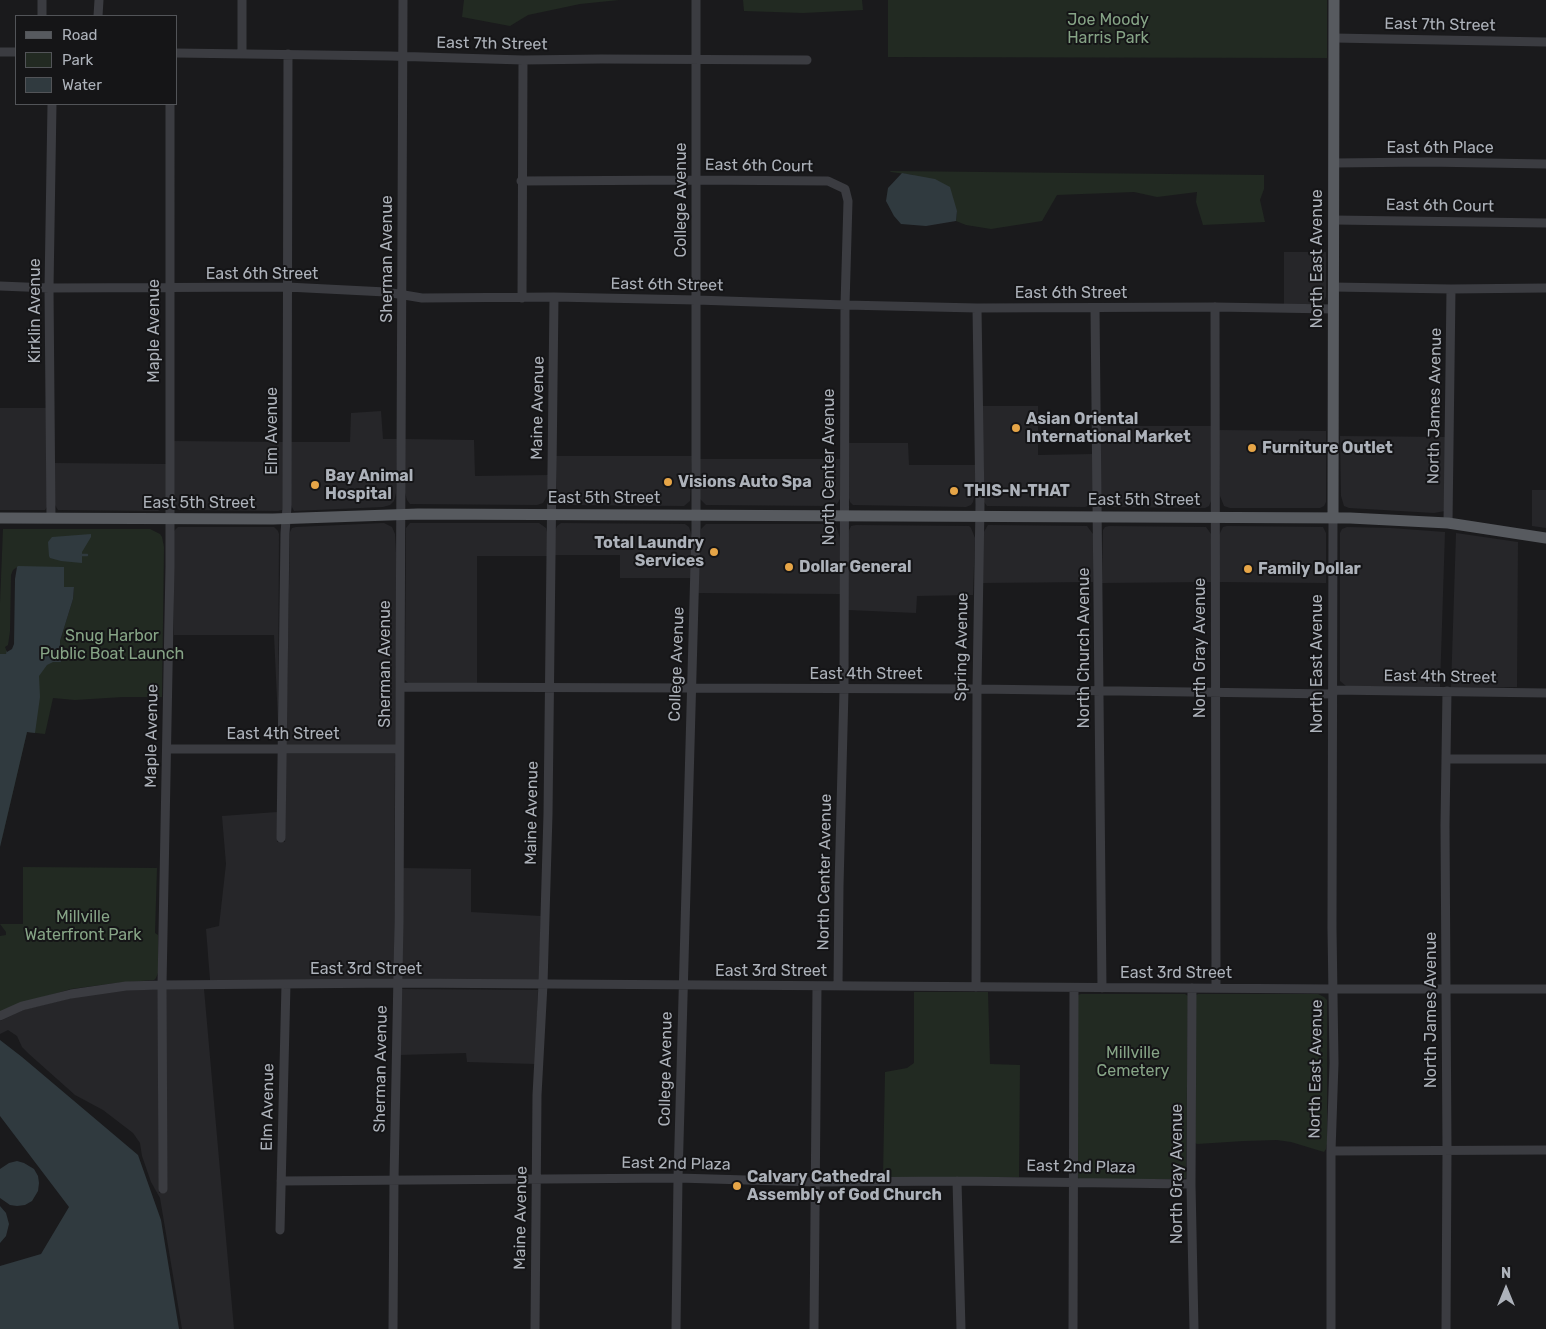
<!DOCTYPE html>
<style>
body{margin:0}
#map{position:relative;width:1546px;height:1329px;overflow:hidden;background:#1a1a1c;font-family:Rubik,sans-serif}
canvas{display:block}
.legend{position:absolute;left:15px;top:15px;width:162px;height:90px;box-sizing:border-box;background:#151517;border:1px solid #525458;margin:0;padding:6px 9px;list-style:none;font-size:15px;color:#adb2ba}
.legend li{display:flex;align-items:center;gap:10px;height:25px}
.legend b{width:25px;border:1px solid #525458}
.north{position:absolute;left:1481px;top:1264px;width:50px;height:50px;-webkit-text-stroke:4px #151517;paint-order:stroke;rotate:0deg;font-size:14px;font-weight:700;line-height:20px;text-align:center;color:#adb2ba}
.north::after{content:'';display:block;margin:auto;width:18px;height:22px;background:#adb2ba;clip-path:polygon(50% 0,100% 100%,50% 72%,0 100%)}
</style>
<div id="map">
<canvas width="1546" height="1329"></canvas>
<ul class="legend">
<li><b style="height:6px;background:#575a5f"></b>Road</li>
<li><b style="height:14px;background:#222a22"></b>Park</li>
<li><b style="height:14px;background:#303a3f"></b>Water</li>
</ul>
<div class="north">N</div>
</div>
<script>
const c = document.querySelector('canvas').getContext('2d');
c.lineJoin = 'round';
function paint(path, color) { c.fillStyle = color; c.fill(path, 'evenodd'); }
const shape = rows => new Path2D(rows.map(r => 'M' + r).join(''));
function trace(path, color, width, dash) { c.strokeStyle = color; c.lineWidth = width; c.lineCap = dash ? 'butt' : 'round'; c.setLineDash(dash || []); c.stroke(path); }
function write(font, color, halo, rows, align = 'center') {
  c.font = font + ' Rubik,sans-serif'; c.lineWidth = 4; c.setLineDash([]); c.textBaseline = 'middle'; c.strokeStyle = halo; c.fillStyle = color; for (const [text, x, y, turn = 0] of rows) {
    c.save(); c.translate(x, y); c.rotate((+turn || 0) * Math.PI / 180); c.textAlign = isNaN(turn) ? turn : align; if (halo) c.strokeText(text, 0, 0); c.fillText(text, 0, 0); c.restore();
  }
}
paint(shape([
 [1284,252,1326,252,1326,297,1323,302,1317,304,1284,304],
 [982,406,1038,406,1038,455,1093,454,1093,500,1090,505,1085,507,987,506,984,502],
 [0,408,48,408,47,507,45,510,0,510],
 [381,411,383,439,397,439,396,493,394,501,390,505,383,507,294,511,291,505,291,442,350,442,351,413],
 [1100,426,1211,426,1211,501,1209,506,1205,508,1108,507,1105,506,1100,497],
 [1218,430,1326,431,1326,502,1324,506,1320,508,1230,508,1224,506,1220,496],
 [1340,436,1447,437,1445,511,1434,513,1349,508,1344,506,1341,496],
 [405,439,474,440,475,476,548,475,547,496,543,503,537,505,410,504,407,500,405,493],
 [173,441,283,442,284,505,282,510,278,511,179,510,174,505],
 [848,443,908,443,909,465,976,465,976,488,973,502,971,505,966,507,853,505,850,502,848,494],
 [556,456,692,456,690,501,684,506,562,505,559,503,557,499],
 [699,459,840,459,840,499,837,504,831,506,706,505,700,499],
 [55,463,167,464,166,500,164,508,158,511,58,510,55,505],
 [1532,490,1546,490,1546,528,1532,526],
 [384,523,392,527,395,534,397,570,395,745,286,745,290,532,292,528,296,527],
 [410,523,539,523,546,528,547,532,547,556,477,556,477,684,408,683,405,680,406,528],
 [561,523,685,524,689,527,692,536,692,578,620,578,620,555,555,555,555,531,557,526],
 [706,524,830,524,836,526,840,538,841,594,698,593,699,541,701,529],
 [856,525,969,526,971,528,975,538,973,595,917,596,916,613,848,610,848,533,851,526],
 [988,525,1087,526,1093,534,1093,582,981,583,982,535],
 [1109,526,1206,527,1211,534,1211,582,1102,583,1103,530,1105,527],
 [1227,526,1323,527,1326,533,1326,583,1218,582,1219,535,1223,527],
 [178,527,274,527,278,531,279,534,278,721,274,635,174,635,174,531],
 [1347,527,1391,528,1445,532,1440,687,1346,686,1340,681,1340,533,1342,529],
 [1456,533,1518,542,1517,687,1451,688],
 [286,754,395,754,394,980,210,980,206,929,219,926,226,864,222,816,277,812,277,842,285,842],
 [402,868,471,869,471,912,541,916,539,981,402,980],
 [166,989,204,989,234,1329,182,1329,160,1198,151,1182,142,1156,140,1143,133,1133,103,1110,75,1095,29,1054,22,1047,17,1036,8,1030,0,1034,0,1021,23,1010,71,998,120,990,158,990,159,1193,166,1193],
 [401,989,538,990,535,1064,467,1062,466,1053,400,1055]
]), '#262629');
paint(shape([
 [464,0,619,0,580,4,528,15,510,26,462,17],
 [743,0,862,0,863,10,803,13,744,11],
 [888,0,1327,0,1327,58,888,57],
 [890,171,1264,175,1264,189,1260,200,1265,222,1203,225,1196,202,1197,192,1157,197,1134,192,1057,195,1042,221,991,229,966,225,956,221,957,211,913,175,891,172],
 [3,529,150,529,160,534,162,537,164,547,162,697,123,697,75,700,53,698,45,734,27,732,0,847,38,661,61,662,60,641,73,599,74,587,64,587,64,567,12,631,7,652,0,670,0,603],
 [23,867,157,868,155,933,158,935,158,973,156,978,154,980,116,983,71,989,43,997,0,1012,0,936,6,935,6,932,0,924,23,924],
 [914,992,988,992,990,1064,1020,1065,1019,1177,883,1177,885,1072,907,1068,914,1063],
 [1081,994,1185,994,1188,996,1186,1178,1181,1179,1080,1179,1077,1177,1078,995],
 [1198,994,1318,994,1324,997,1327,1000,1327,1144,1326,1149,1324,1152,1291,1142,1277,1140,1244,1141,1197,1144,1195,1143,1196,995]
]), '#222a22');
paint(shape([
 [902,173,935,179,950,187,957,211,956,221,926,226,901,224,894,216,886,201,888,188],
 [91,534,91,537,82,552,82,563,61,561,50,558,49,556,48,542,52,537],
 [18,566,64,567,64,587,74,587,73,599,60,641,61,662,53,662,47,665,39,676,40,697,35,733,27,732,0,847,0,654,6,654,7,649,11,647,15,569],
 [0,1040,22,1057,138,1155,161,1220,179,1329,0,1329,0,1266,41,1254,69,1207,0,1116],
 [17,1161,24,1163,34,1169,38,1176,39,1183,38,1191,32,1201,25,1205,17,1206,10,1205,0,1198,0,1169,9,1163],
 [0,1206,6,1213,9,1224,6,1236,0,1243]
]), '#303a3f');
paint(shape([
 [17,567,15,579,14,644,12,649,7,652,5,647,8,645,10,631,11,575,13,570]
]), '#1a1a1c');
trace(shape([
 [82,555,87,555]
]), '#303a3f', 2.5);
trace(shape([
 [242,0,242,54],
 [42,16,42,0],
 [98,16,99,0],
 [1334,38,1546,42],
 [0,52,16,52],
 [176,53,390,56,523,60,601,59,807,60],
 [1334,163,1427,162,1546,164],
 [521,181,696,180,828,181,845,189,848,201,845,305,844,690,839,886,838,986],
 [1334,220,1546,223],
 [0,286,49,288,287,287,386,292,422,298,554,297,696,300,845,305,977,308,1215,307,1333,309],
 [1333,287,1451,289,1546,288],
 [522,298,523,60],
 [1215,307,1216,988],
 [1095,308,1102,988],
 [51,518,49,288,52,104],
 [1448,523,1451,289],
 [400,687,977,689,1333,694],
 [1333,690,1546,693],
 [167,749,399,749],
 [1446,759,1546,759],
 [281,838,285,533,287,507,288,54],
 [976,987,977,689,980,505,977,308],
 [1192,988,1191,1184,1194,1329],
 [0,1016,22,1006,71,994,126,986,162,985,398,983,1333,989,1546,989],
 [1331,1151,1546,1150],
 [281,1181,678,1178,815,1182,957,1181,1191,1184],
 [957,1181,961,1329],
 [163,1189,162,985,170,566,170,104],
 [280,1230,286,984],
 [393,1329,394,1180,399,922,403,0],
 [535,1329,537,1095,543,984,548,814,554,297],
 [676,1329,678,1178,696,529,696,0],
 [814,1329,817,986],
 [1073,1329,1074,988],
 [1331,1329,1331,1151,1334,1063,1332,928,1333,517],
 [1446,1329,1447,1150,1445,825,1447,691]
]), '#3b3c41', 9);
trace(shape([
 [1333,517,1334,0],
 [0,518,273,519,418,514,1350,518,1448,523,1546,538]
]), '#575a5f', 11);
for (const [x, y, r, color] of [
 [1016,428,5,"#e6a547"],
 [1252,448,5,"#e6a547"],
 [668,482,5,"#e6a547"],
 [315,485,5,"#e6a547"],
 [954,491,5,"#e6a547"],
 [714,552,5,"#e6a547"],
 [789,567,5,"#e6a547"],
 [1248,569,5,"#e6a547"],
 [737,1186,5,"#e6a547"]
]) { const dot = new Path2D(); dot.arc(x, y, r, 0, 2 * Math.PI); c.fillStyle = color; c.fill(dot); trace(dot, '#151517', 2); }
write('16px', '#86a486', '#151517', [
 ["Joe Moody",1108,20],
 ["Harris Park",1108,38],
 ["Snug Harbor",112,636],
 ["Public Boat Launch",112,654],
 ["Millville",83,917],
 ["Waterfront Park",83,935],
 ["Millville",1133,1053],
 ["Cemetery",1133,1071]
]);
write('16px', '#adb2ba', '#151517', [
 ["East 7th Street",1440,25,1],
 ["East 7th Street",492,44,1],
 ["East 6th Place",1440,148],
 ["East 6th Court",759,166,1],
 ["College Avenue",681,200,-90],
 ["East 6th Court",1440,206,1],
 ["Sherman Avenue",387,259,-90],
 ["North East Avenue",1317,259,-90],
 ["East 6th Street",262,274],
 ["East 6th Street",667,285,1],
 ["East 6th Street",1071,293],
 ["Kirklin Avenue",35,311,-90],
 ["Maple Avenue",154,331,-90],
 ["North James Avenue",1435,406,-89],
 ["Maine Avenue",538,408,-89],
 ["Elm Avenue",272,431,-90],
 ["North Center Avenue",829,467,-90],
 ["East 5th Street",604,498],
 ["East 5th Street",1144,500],
 ["East 5th Street",199,503],
 ["Spring Avenue",962,647,-89],
 ["North Church Avenue",1084,648,-90],
 ["North Gray Avenue",1200,648,-90],
 ["Sherman Avenue",385,664,-90],
 ["College Avenue",677,664,-88],
 ["North East Avenue",1317,664,-90],
 ["East 4th Street",866,674],
 ["East 4th Street",1440,677,1],
 ["East 4th Street",283,734],
 ["Maple Avenue",152,736,-89],
 ["Maine Avenue",532,813,-89],
 ["North Center Avenue",825,872,-89],
 ["East 3rd Street",366,969],
 ["East 3rd Street",771,971],
 ["East 3rd Street",1176,973],
 ["North James Avenue",1431,1010,-90],
 ["Sherman Avenue",381,1069,-89],
 ["College Avenue",666,1069,-89],
 ["North East Avenue",1316,1069,-89],
 ["Elm Avenue",268,1107,-89],
 ["East 2nd Plaza",676,1164,1],
 ["East 2nd Plaza",1081,1167,1],
 ["North Gray Avenue",1177,1174,-90],
 ["Maine Avenue",521,1218,-89]
]);
write('bold 16px', '#adb2ba', '#151517', [
 ["Asian Oriental",1026,419],
 ["International Market",1026,437],
 ["Furniture Outlet",1262,448],
 ["Bay Animal",325,476],
 ["Hospital",325,494],
 ["Visions Auto Spa",678,482],
 ["THIS-N-THAT",964,491],
 ["Total Laundry",704,543,"right"],
 ["Services",704,561,"right"],
 ["Dollar General",799,567],
 ["Family Dollar",1258,569],
 ["Calvary Cathedral",747,1177],
 ["Assembly of God Church",747,1195]
], 'left');
</script>
